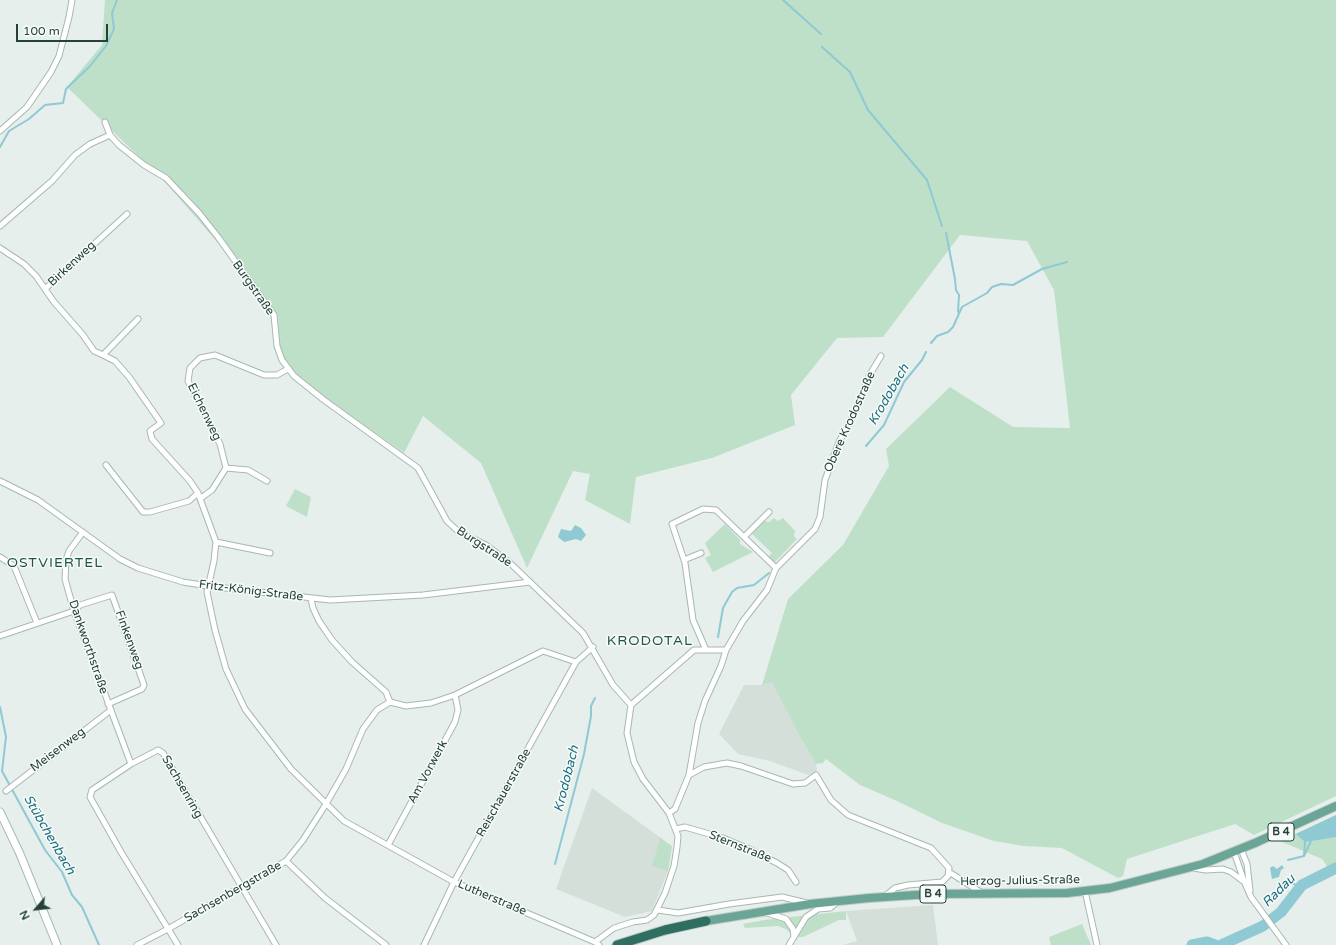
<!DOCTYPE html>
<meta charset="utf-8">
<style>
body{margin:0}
#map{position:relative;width:1336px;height:945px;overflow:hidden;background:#e6efeb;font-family:"Varela Round",sans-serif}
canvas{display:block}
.north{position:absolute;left:16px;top:889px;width:40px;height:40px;-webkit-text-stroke:3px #f7fbf9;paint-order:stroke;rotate:242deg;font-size:11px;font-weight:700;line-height:16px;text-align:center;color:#24423a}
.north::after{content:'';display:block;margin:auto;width:14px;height:18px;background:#24423a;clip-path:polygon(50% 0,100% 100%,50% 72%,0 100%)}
.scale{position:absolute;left:16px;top:24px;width:92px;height:18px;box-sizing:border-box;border:2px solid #24423a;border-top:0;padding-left:5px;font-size:12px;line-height:14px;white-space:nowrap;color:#24423a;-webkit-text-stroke:3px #f7fbf9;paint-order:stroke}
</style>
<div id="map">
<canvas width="1336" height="945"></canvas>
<div class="north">N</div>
<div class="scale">100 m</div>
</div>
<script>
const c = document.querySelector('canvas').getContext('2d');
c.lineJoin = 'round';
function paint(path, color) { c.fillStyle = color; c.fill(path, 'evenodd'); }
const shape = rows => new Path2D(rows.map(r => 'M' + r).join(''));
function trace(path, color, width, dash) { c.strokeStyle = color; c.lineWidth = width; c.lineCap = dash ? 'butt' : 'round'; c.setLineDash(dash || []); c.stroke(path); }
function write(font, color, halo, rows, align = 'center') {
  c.font = font + ' "Varela Round",sans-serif'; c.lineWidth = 3; c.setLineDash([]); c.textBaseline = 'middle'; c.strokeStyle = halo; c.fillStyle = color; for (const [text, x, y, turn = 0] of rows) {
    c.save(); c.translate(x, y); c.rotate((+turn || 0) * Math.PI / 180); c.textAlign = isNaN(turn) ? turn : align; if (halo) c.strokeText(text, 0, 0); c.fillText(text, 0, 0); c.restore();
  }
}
paint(shape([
 [772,681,801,739,816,764,817,770,811,776,770,761,738,754,719,734,744,685,762,685],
 [592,788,672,846,668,871,652,911,625,917,556,889],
 [933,905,938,945,843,945,857,941,846,911]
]), '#d4dfda');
paint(shape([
 [105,0,1336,0,1336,796,1254,835,1235,824,1127,859,1123,876,1118,878,1062,848,1024,846,994,841,942,823,897,801,860,785,826,759,823,763,816,764,801,739,772,682,762,685,788,599,843,545,889,466,886,449,950,387,1013,427,1070,428,1054,290,1027,241,960,235,883,337,837,338,791,395,795,425,712,458,636,477,630,524,585,500,590,474,573,471,527,568,481,463,423,416,404,453,299,379,286,362,279,346,278,317,260,291,165,182,67,87,102,45],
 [295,489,311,497,307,517,286,506],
 [774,518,778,521,783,518,795,531,794,536,797,539,774,563,768,557,772,553,752,534,764,521,769,522],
 [725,524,740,540,740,544,753,552,713,572,705,558,711,555,705,543],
 [1336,815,1336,870,1331,872,1322,859,1280,841],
 [660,838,672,846,668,871,652,866],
 [846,911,846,920,839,920,803,937,794,937,786,929,778,926,745,928,743,924,764,920],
 [1082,924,1091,945,1051,945,1049,937]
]), '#bfe0c8');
paint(shape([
 [575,525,581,528,586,535,581,541,576,539,564,542,558,537,561,529,571,531],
 [1336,815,1336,837,1305,842,1296,834],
 [1282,865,1284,868,1281,870,1279,877,1272,879,1270,868,1273,866,1277,869]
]), '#8ec9d4');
trace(shape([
 [783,0,821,34],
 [822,47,850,72,868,110,927,180,942,226],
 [0,147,9,131,29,119,45,105,63,103,66,89,90,66,106,46,114,29,112,13,117,0],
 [946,233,955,279],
 [955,280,956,290,959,295,958,312],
 [931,343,937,336,948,332,953,327,962,307,987,293,992,287,1001,284,1013,285,1042,269,1067,262],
 [866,446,884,425,904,382,922,360,926,352],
 [718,637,723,608,732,592,737,588,754,585,769,573],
 [0,707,6,737,2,771,45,850,62,872,72,895,82,907,99,945],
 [1304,856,1311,841],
 [1288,860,1304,856,1305,842],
 [555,864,584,754,591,716,591,706,595,698],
 [1284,884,1286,885,1293,883,1299,888]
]), '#8ec9d4', 2);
trace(shape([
 [1192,945,1207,942,1215,945],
 [1221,945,1263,926,1281,912,1302,885,1336,868]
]), '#8ec9d4', 11);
const street = shape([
 [105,122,110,135,119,145,144,165,166,178,199,213,218,237,274,315,277,346,282,360,294,376,324,400,418,468,447,521,459,532,486,545,509,562,583,633,613,685,631,705,627,733,634,762,643,779,669,813,678,836,677,847,674,866,665,893,654,915,647,920,633,922,614,928,595,942],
 [0,131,27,107,51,72,59,56,69,17,72,0],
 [0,226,52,181,75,155,90,144,110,135],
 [0,248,24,264,36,276,54,302,83,335,94,351,103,355,138,319],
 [45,289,127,214],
 [103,355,115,361,129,377,161,423,150,431,152,439,190,481,198,493,216,542,214,561,207,592,215,630,226,669,245,709,291,769,344,821,454,882,595,942,599,945],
 [106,465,143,512,150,512,189,501,198,493],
 [226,468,248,470,267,481],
 [0,481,38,500,120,559,138,568,183,582,208,586,330,600,423,595,530,582],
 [201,498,212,490,226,468,220,444,188,381,190,368,200,358,215,355,264,375,277,375,288,369],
 [83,532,69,551,66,560,65,579,74,611,131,764],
 [744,537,769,512],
 [216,542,270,553],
 [0,557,14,566,37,623],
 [684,560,701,553],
 [311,599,313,608,319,621,332,640,352,662,386,692,390,702,406,706,431,703,455,695,543,651,576,662],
 [0,636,74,611,80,605,112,595,144,685,142,689,108,704],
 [706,650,693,620,685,563,672,524,703,509,716,510,776,568],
 [631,705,694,650,726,650],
 [689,775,704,767,727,763,741,766,793,784,805,783,816,775,831,800,848,815,931,848,949,868,948,876,942,882,908,885,895,888,884,897],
 [6,791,111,710],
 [669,813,675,809,689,775,698,723,705,701,721,666,726,650,743,621,767,590,776,568,815,529,820,517,825,480,839,442,855,412,869,376,881,356],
 [676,829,685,827,723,838,749,849,777,863,788,870,796,882],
 [388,845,455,722,458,710,455,695],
 [1241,849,1247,864,1250,891],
 [1234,852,1244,881,1251,897,1286,945],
 [286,861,325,898,386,945],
 [1193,868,1206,870,1223,869,1231,872,1243,881],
 [949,872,982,893],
 [1085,891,1097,945],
 [658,910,678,913,729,904,782,897,807,903],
 [767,913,786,919,793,929,794,937],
 [137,945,168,929,286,861,303,840,326,804,346,769,363,729,377,710,390,702],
 [178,945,121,852,90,797,92,790,131,764,158,750,163,753,276,945],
 [424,945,454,882,576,662,593,647],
 [789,945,806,917,818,909,830,908,837,902]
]);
const secondary = shape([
 [0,812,20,854,57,945]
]);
const primary = shape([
 [706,921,810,904,869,898,931,894,1067,893,1110,888,1203,864,1255,843,1336,806]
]);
const highway = shape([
 [617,945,665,930,706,921]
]);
trace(street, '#a8b8b2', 7);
trace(secondary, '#a4bbb3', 9);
trace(primary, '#c2cac8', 10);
trace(highway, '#c2cac8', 11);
trace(street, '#fff', 5);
trace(secondary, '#fff', 7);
trace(primary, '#6aa596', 8);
trace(highway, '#2f6f62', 9);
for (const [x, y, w] of [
 [1281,832,26],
 [933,894,26]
]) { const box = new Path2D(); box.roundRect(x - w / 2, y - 9, w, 18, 3); c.fillStyle = '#f7fbf9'; c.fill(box); trace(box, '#24423a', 1); }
write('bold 11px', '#24423a', null, [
 ["B 4",1281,832],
 ["B 4",933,894]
]);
write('12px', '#24423a', '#f7fbf9', [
 ["Birkenweg",72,264,-43],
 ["Burgstraße",253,288,55],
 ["Eichenweg",204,412,64],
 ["Obere Krodostraße",850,422,-66],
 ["Burgstraße",484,547,33],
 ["Fritz-König-Straße",251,591,7],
 ["Finkenweg",129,640,70],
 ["Dankworthstraße",88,647,71],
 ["Meisenweg",58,750,-37],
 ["Am Vorwerk",428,772,-62],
 ["Sachsenring",182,787,60],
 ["Reischauerstraße",504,793,-61],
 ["Sternstraße",740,847,22],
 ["Herzog-Julius-Straße",1020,881,-1],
 ["Sachsenbergstraße",233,892,-30],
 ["Lutherstraße",492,898,23]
]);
write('italic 13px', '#1c6f80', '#f7fbf9', [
 ["Krodobach",889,395,-60],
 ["Krodobach",567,779,-76],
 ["Stübchenbach",49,835,60],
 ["Radau",1279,891,-45]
]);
c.letterSpacing = '1px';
write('14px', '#1f5548', '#f7fbf9', [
 ["OSTVIERTEL",55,563],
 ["KRODOTAL",650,641]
]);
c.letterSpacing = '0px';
</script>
